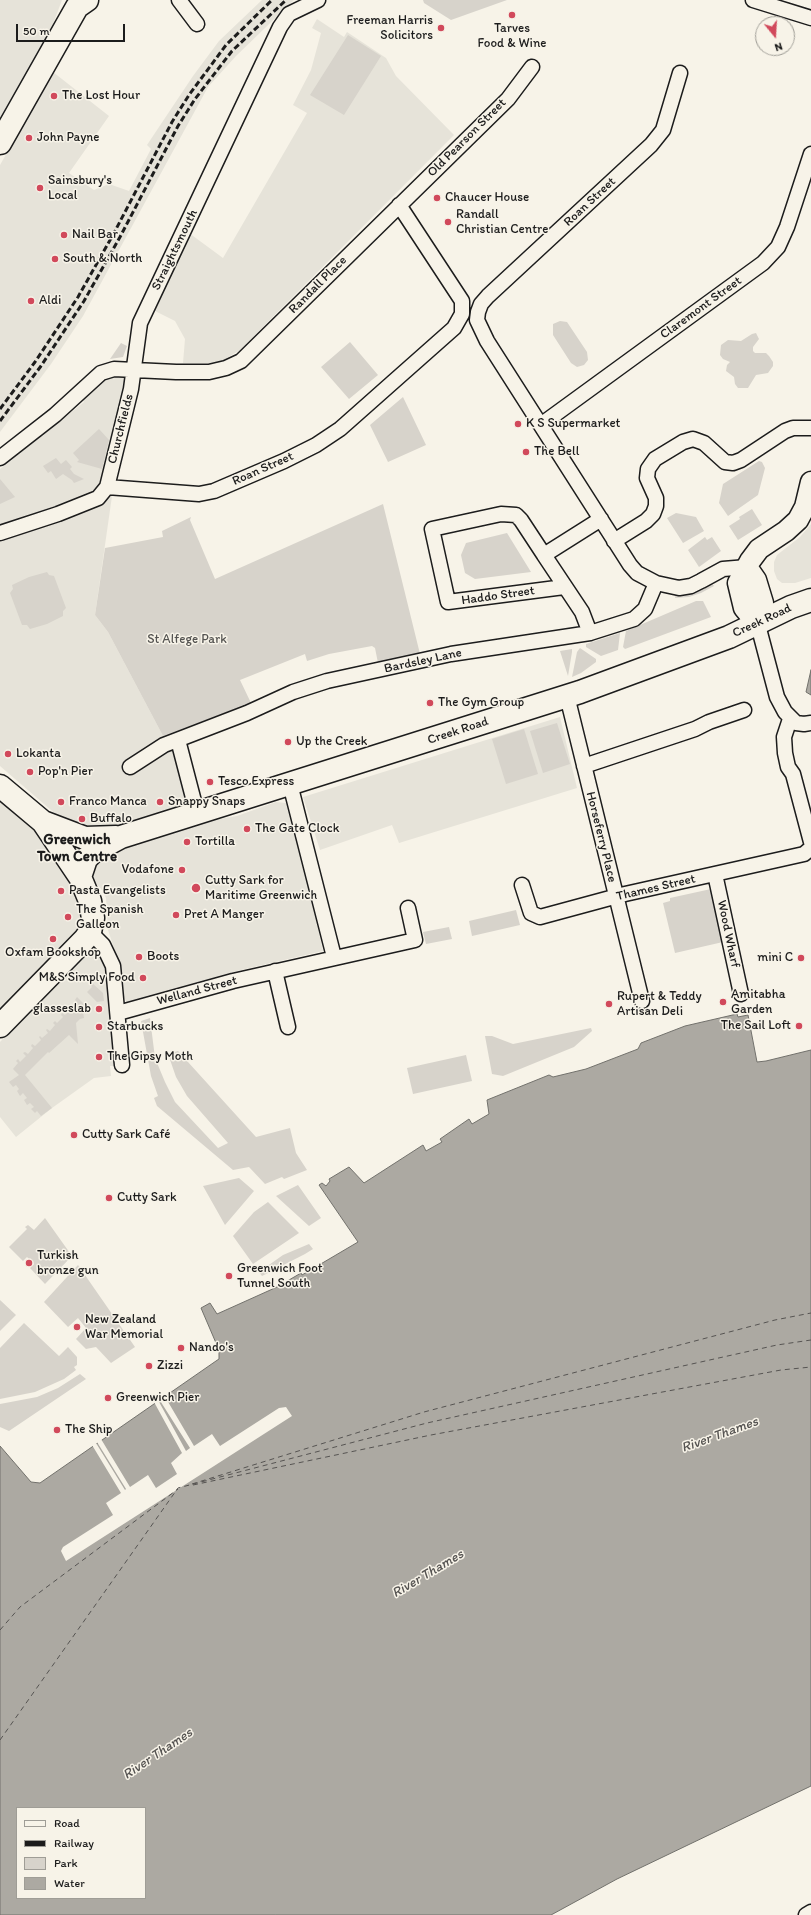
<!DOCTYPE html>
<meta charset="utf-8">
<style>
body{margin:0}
#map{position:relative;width:811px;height:1915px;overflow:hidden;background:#f7f3e8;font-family:Itim,sans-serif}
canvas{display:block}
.legend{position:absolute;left:16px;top:1807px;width:130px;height:92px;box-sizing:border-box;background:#f7f3e8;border:1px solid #9f9d96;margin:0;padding:5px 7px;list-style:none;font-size:12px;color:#1c1c1c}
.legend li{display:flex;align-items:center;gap:8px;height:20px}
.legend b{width:20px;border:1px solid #9f9d96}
.north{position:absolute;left:755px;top:16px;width:40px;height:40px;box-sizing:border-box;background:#f7f3e8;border:1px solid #9f9d96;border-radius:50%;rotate:162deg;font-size:11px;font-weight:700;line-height:16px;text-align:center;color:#1c1c1c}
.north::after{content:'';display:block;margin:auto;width:14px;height:18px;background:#d1495b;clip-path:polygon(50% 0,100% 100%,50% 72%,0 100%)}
.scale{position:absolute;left:16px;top:24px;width:109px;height:18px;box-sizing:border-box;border:2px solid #1c1c1c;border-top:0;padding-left:5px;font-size:12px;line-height:14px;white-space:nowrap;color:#1c1c1c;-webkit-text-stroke:3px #f7f3e8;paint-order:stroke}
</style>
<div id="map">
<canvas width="811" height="1915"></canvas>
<ul class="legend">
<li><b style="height:5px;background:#f7f3e8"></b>Road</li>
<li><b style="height:5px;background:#1c1c1c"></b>Railway</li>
<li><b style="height:11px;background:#d7d3cb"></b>Park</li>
<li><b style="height:11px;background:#aca9a2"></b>Water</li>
</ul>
<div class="north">N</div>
<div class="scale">50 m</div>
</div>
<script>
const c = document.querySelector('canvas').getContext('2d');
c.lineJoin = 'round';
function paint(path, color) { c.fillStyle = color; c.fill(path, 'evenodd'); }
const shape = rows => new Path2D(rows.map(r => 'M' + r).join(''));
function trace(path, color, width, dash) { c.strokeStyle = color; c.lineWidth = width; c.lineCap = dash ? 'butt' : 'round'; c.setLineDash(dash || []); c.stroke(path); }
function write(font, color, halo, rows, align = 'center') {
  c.font = font + ' Itim,sans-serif'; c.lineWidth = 3; c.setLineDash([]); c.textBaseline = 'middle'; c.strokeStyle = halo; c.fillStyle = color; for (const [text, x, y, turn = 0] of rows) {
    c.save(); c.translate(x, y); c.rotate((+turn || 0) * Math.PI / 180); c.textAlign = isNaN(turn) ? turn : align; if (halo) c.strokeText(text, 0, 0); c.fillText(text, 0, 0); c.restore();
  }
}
paint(shape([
 [0,0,62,0,53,24,0,121],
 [262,0,294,0,236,56,208,87,83,316,51,364,0,432,0,165,53,72,109,116,69,173,94,190,109,184,129,191,151,149,147,145,193,76,219,41],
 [317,19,344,37,347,32,386,58,396,76,454,135,240,350,222,361,210,363,183,363,185,339,175,321,151,309,189,233,223,258,307,113,293,105,311,70,321,33,312,28],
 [112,376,127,377,102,483,95,491,59,507,0,526,0,469,84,402,81,398,99,382],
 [112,496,95,615,108,632,163,736,173,749,181,769,187,802,185,806,98,831,66,823,0,766,0,540,82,512,99,504],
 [811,524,811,578,795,583,782,583,777,579,774,571,774,562,777,555,800,537],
 [560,717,577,788,399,843,392,825,320,850,303,797],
 [0,799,33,826,70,873,84,919,79,930,0,1012],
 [276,802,286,803,292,810,323,951,241,970,151,995,149,998,127,1003,124,997,119,963,108,930,106,898,102,890,92,879,91,865,98,856,214,820,237,816],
 [90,952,100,956,106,968,115,1066,110,1066,111,1076,94,1078,52,1108,16,1137,0,1117,0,1042,83,956]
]), '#e6e3d9');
paint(shape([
 [423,0,507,0,451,20,424,3],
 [348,35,381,56,344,115,310,95],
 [560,321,567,322,587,352,588,360,584,365,577,367,571,363,553,335,553,324],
 [756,333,759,339,753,347,753,351,755,353,766,353,769,356,773,362,773,366,768,373,756,375,748,388,738,388,735,384,734,377,726,371,727,365,730,362,723,359,720,355,721,345,728,340,741,341,752,334],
 [350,342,378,375,349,399,321,367],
 [121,343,127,346,123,357,110,359],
 [403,397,426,445,388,462,370,425],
 [99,429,109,440,102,469,77,462,79,460,73,453],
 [56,458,61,464,66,460,72,467,70,469,74,474,84,479,74,483,72,480,63,474,56,479,51,471,48,473,43,466],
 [759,461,762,462,765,468,758,495,728,516,719,503,723,484],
 [0,479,15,497,0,504],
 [383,504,420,654,378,663,375,648,372,646,329,654,307,661,305,654,240,680,251,703,163,736,108,632,95,615,105,548,163,537,162,531,191,517,190,520,215,579],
 [752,509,762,525,738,540,729,526,740,519,739,517],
 [676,513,696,517,704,531,683,543,667,518],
 [507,533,531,572,475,579,465,573,461,555,466,543],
 [705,537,707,540,712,537,721,551,699,567,688,550],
 [47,572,49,575,54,576,66,608,63,611,63,616,47,624,30,629,27,625,22,625,10,593,13,589,12,585,29,577],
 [711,582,714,586,701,593,689,597,675,598,676,593],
 [696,601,703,601,711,617,625,649,623,647,626,631],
 [620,633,618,650,601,656,586,647,586,644],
 [580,648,596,659,596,662,581,673,572,677,577,652],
 [572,649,572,652,568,676,560,651],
 [557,723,570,764,543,773,530,731],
 [524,729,538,774,506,784,492,739],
 [711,889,723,942,675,953,663,903,670,901,670,898],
 [516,910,520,925,472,936,469,921],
 [449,927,452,939,426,944,423,932],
 [92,983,103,993,104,1001,97,1002,87,992,92,987,90,984],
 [77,997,86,1006,87,1011,83,1012,84,1018,80,1019,76,1023,78,1044,69,1035,49,1053,48,1052,25,1075,52,1108,41,1116,37,1111,35,1113,31,1109,34,1107,30,1103,27,1105,24,1100,27,1098,23,1093,20,1096,17,1091,19,1089,16,1085,13,1087,9,1082,19,1075,13,1069,18,1063,16,1061,18,1059,20,1062,26,1056,23,1053,25,1052,28,1054,33,1048,31,1046,32,1044,35,1046,41,1040,39,1037,40,1036,42,1038,48,1033,46,1030,47,1029,50,1031,55,1025,53,1023,55,1021,57,1023,63,1017,61,1015,62,1013,65,1015,70,1010,68,1007,70,1005,72,1008,77,1002,75,1000],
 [150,1018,155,1058,165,1082,175,1102,218,1148,228,1143,187,1096,176,1077,168,1054,178,1051,256,1137,290,1128,296,1153,307,1170,284,1179,282,1177,265,1184,249,1167,233,1170,157,1106,154,1098,158,1096,151,1076,141,1021],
 [591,1028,592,1031,574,1047,503,1076,492,1074,485,1036,492,1036,513,1044],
 [466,1055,472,1081,413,1094,407,1068],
 [239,1178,254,1191,225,1225,203,1186],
 [298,1185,321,1218,309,1226,276,1196],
 [268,1202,299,1233,253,1264,233,1236,254,1212],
 [45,1218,72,1256,45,1284,30,1268,34,1264,27,1257,23,1261,9,1247,27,1229,25,1227,28,1225,34,1230],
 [309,1244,313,1249,305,1254,262,1276,259,1272,283,1255],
 [78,1265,135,1347,111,1363,96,1347,86,1349,76,1339,86,1328,78,1318,68,1327,44,1302],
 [0,1300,16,1315,0,1331],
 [24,1323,59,1356,68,1347,77,1357,77,1365,74,1367,76,1370,64,1379,35,1392,0,1399,0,1348],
 [80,1374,86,1379,9,1431,0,1427,0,1404,37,1397,58,1388]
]), '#d7d3cb');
const water = shape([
 [811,670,811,695,806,692,811,670],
 [737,1014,738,1017,748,1015,757,1062,766,1061,811,1050,811,1786,617,1879,551,1915,0,1915,0,1446,31,1482,40,1483,216,1361,219,1359,219,1350,201,1308,210,1303,217,1314,277,1287,301,1273,302,1275,358,1242,319,1185,322,1183,326,1186,330,1181,329,1179,349,1167,364,1183,423,1145,426,1151,442,1142,440,1139,469,1119,472,1124,489,1114,487,1100,549,1075,553,1077,586,1069,638,1049,641,1043,685,1026,737,1014],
 [17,1808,145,1808,145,1898,17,1898,17,1808]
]);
paint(water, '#aca9a2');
trace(water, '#72716c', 1);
paint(shape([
 [164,1395,194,1446,212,1434,220,1446,279,1408,286,1407,292,1416,66,1561,61,1551,63,1547,113,1515,106,1503,121,1493,92,1445,96,1443,125,1490,126,1489,97,1442,101,1439,130,1487,148,1475,156,1488,177,1474,171,1463,182,1453,154,1402,158,1400,186,1451,190,1448,159,1399]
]), '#f7f3e8');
trace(shape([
 [192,1484,424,1412,775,1320,811,1313],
 [193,1485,431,1435,781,1370,811,1367],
 [0,1630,20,1607,178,1489],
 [0,1740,178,1488,427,1423,777,1345,811,1340]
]), '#565452', 1, [5, 4]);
const minor = shape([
 [179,0,197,24],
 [753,0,811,18],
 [680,73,663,130,651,145,488,296,481,304,478,312,477,320,487,341,630,565,637,573,656,583,679,588,691,586,701,581,723,569,747,567],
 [542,424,763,263,778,247,787,227,811,154],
 [0,458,55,415,101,373,114,369,176,372,209,372,226,368,241,361,508,99,532,67],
 [107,487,199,494,214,491,284,461,316,445,340,429,454,328,462,314,462,301,399,205],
 [0,533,58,514,98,498,107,487,131,389,140,323,280,27,289,14,318,0],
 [614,541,646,521,653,514,656,506,656,498,647,478,648,469,655,459,683,442,693,439,704,443,725,462,733,463,741,460,785,431,793,428,811,428],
 [544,555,521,520,516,515,501,514,432,529,448,602,564,587],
 [758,625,777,697,785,712,796,723,804,724,811,723],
 [590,633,582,612,544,555,601,519],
 [567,696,642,1001],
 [790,719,784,737,785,753,788,767,793,774,811,842],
 [178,740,197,813],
 [584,766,695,729,709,722,744,710],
 [130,767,164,745,247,713,293,692,327,681,451,654,590,633,634,619,645,609,656,583],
 [290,784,334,957],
 [715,874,741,994],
 [522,885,531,913,540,917,625,894,804,854,811,848],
 [90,932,103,945,113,966,122,1065],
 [275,971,288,1027],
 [118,1013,233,981,415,940,408,908],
 [806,1915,811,1912]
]);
const secondary = shape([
 [747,567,756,580,763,603,758,625],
 [758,625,744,608,738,583,750,561,759,549,786,531,798,520,805,507,811,482]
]);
const primary = shape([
 [0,143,77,7,87,0],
 [0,786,43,822,80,877,90,901,93,918,90,932,85,939,0,1026],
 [43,822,85,838,116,837],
 [80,877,86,859,93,852,121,837,580,692,729,637,791,607,811,600]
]);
trace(minor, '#1c1c1c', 17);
trace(secondary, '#1c1c1c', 23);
trace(primary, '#1c1c1c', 25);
trace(minor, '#f7f3e8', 14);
trace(secondary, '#f7f3e8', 20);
trace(primary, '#f7f3e8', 22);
trace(shape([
 [0,409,35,362,78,297,114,233,172,122,189,95,226,45,272,0],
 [0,421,41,366,84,301,120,237,178,126,195,99,232,51,286,0]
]), '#1c1c1c', 3, [6, 3]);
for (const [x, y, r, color] of [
 [512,15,4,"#d1495b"],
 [441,28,4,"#d1495b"],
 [54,96,4,"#d1495b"],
 [29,138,4,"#d1495b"],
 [40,188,4,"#d1495b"],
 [437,198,4,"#d1495b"],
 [448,222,4,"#d1495b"],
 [64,235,4,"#d1495b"],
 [55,259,4,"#d1495b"],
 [31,301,4,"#d1495b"],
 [518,424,4,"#d1495b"],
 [526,452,4,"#d1495b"],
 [430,703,4,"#d1495b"],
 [288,742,4,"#d1495b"],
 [8,754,4,"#d1495b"],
 [30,772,4,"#d1495b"],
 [210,782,4,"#d1495b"],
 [61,802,4,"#d1495b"],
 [160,802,4,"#d1495b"],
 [82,819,4,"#d1495b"],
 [247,829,4,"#d1495b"],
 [187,842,4,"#d1495b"],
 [182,870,4,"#d1495b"],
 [196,888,5,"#d1495b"],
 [61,891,4,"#d1495b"],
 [176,915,4,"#d1495b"],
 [68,917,4,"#d1495b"],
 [53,939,4,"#d1495b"],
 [139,957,4,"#d1495b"],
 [801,958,4,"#d1495b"],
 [143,978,4,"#d1495b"],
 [723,1002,4,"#d1495b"],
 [609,1004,4,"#d1495b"],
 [99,1009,4,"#d1495b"],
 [799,1026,4,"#d1495b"],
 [99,1027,4,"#d1495b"],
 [99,1057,4,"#d1495b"],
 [74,1135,4,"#d1495b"],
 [109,1198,4,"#d1495b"],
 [29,1263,4,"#d1495b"],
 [229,1276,4,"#d1495b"],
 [77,1327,4,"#d1495b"],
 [181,1348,4,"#d1495b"],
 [149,1366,4,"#d1495b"],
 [108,1398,4,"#d1495b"],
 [57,1430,4,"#d1495b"]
]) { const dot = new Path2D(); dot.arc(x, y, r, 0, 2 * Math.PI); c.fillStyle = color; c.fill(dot); trace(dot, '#f7f3e8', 1.5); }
write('13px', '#1c1c1c', '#f7f3e8', [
 ["Freeman Harris",433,21,"right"],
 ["Solicitors",433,36,"right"],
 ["Tarves",512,29,"center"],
 ["Food & Wine",512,44,"center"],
 ["The Lost Hour",62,96],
 ["John Payne",37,138],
 ["Sainsbury's",48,181],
 ["Local",48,196],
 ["Chaucer House",445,198],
 ["Randall",456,215],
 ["Christian Centre",456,230],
 ["Nail Bar",72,235],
 ["South & North",63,259],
 ["Aldi",39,301],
 ["K S Supermarket",526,424],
 ["The Bell",534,452],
 ["The Gym Group",438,703],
 ["Up the Creek",296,742],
 ["Lokanta",16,754],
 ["Pop'n Pier",38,772],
 ["Tesco Express",218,782],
 ["Franco Manca",69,802],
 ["Snappy Snaps",168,802],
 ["Buffalo",90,819],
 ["The Gate Clock",255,829],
 ["Tortilla",195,842],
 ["Vodafone",174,870,"right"],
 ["Cutty Sark for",205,881],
 ["Maritime Greenwich",205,896],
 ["Pasta Evangelists",69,891],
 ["The Spanish",76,910],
 ["Galleon",76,925],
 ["Pret A Manger",184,915],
 ["Oxfam Bookshop",53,953,"center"],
 ["Boots",147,957],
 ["mini C",793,958,"right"],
 ["M&S Simply Food",135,978,"right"],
 ["Amitabha",731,995],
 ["Garden",731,1010],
 ["Rupert & Teddy",617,997],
 ["Artisan Deli",617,1012],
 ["glasseslab",91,1009,"right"],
 ["The Sail Loft",791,1026,"right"],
 ["Starbucks",107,1027],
 ["The Gipsy Moth",107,1057],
 ["Cutty Sark Café",82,1135],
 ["Cutty Sark",117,1198],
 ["Turkish",37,1256],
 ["bronze gun",37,1271],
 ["Greenwich Foot",237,1269],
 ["Tunnel South",237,1284],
 ["New Zealand",85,1320],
 ["War Memorial",85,1335],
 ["Nando's",189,1348],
 ["Zizzi",157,1366],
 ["Greenwich Pier",116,1398],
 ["The Ship",65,1430]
], 'left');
write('13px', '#1c1c1c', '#f7f3e8', [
 ["Old Pearson Street",467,138,-45],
 ["Roan Street",590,202,-43],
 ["Straightsmouth",175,250,-64],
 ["Randall Place",318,285,-45],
 ["Claremont Street",701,308,-36],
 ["Churchfields",121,429,-76],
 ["Roan Street",263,469,-24],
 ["Haddo Street",498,596,-8],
 ["Creek Road",762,621,-25],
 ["Bardsley Lane",423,661,-12],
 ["Creek Road",458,731,-18],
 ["Horseferry Place",601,837,76],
 ["Thames Street",656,888,-13],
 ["Wood Wharf",728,934,78],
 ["Welland Street",197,991,-15]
]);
write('13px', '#545351', '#f7f3e8', [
 ["St Alfege Park",187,640]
]);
write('italic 14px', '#565452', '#f7f3e8', [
 ["River Thames",720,1435,-20],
 ["River Thames",428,1574,-31],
 ["River Thames",158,1754,-34]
]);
write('bold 15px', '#1c1c1c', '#f7f3e8', [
 ["Greenwich",77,840],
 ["Town Centre",77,857]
]);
</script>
